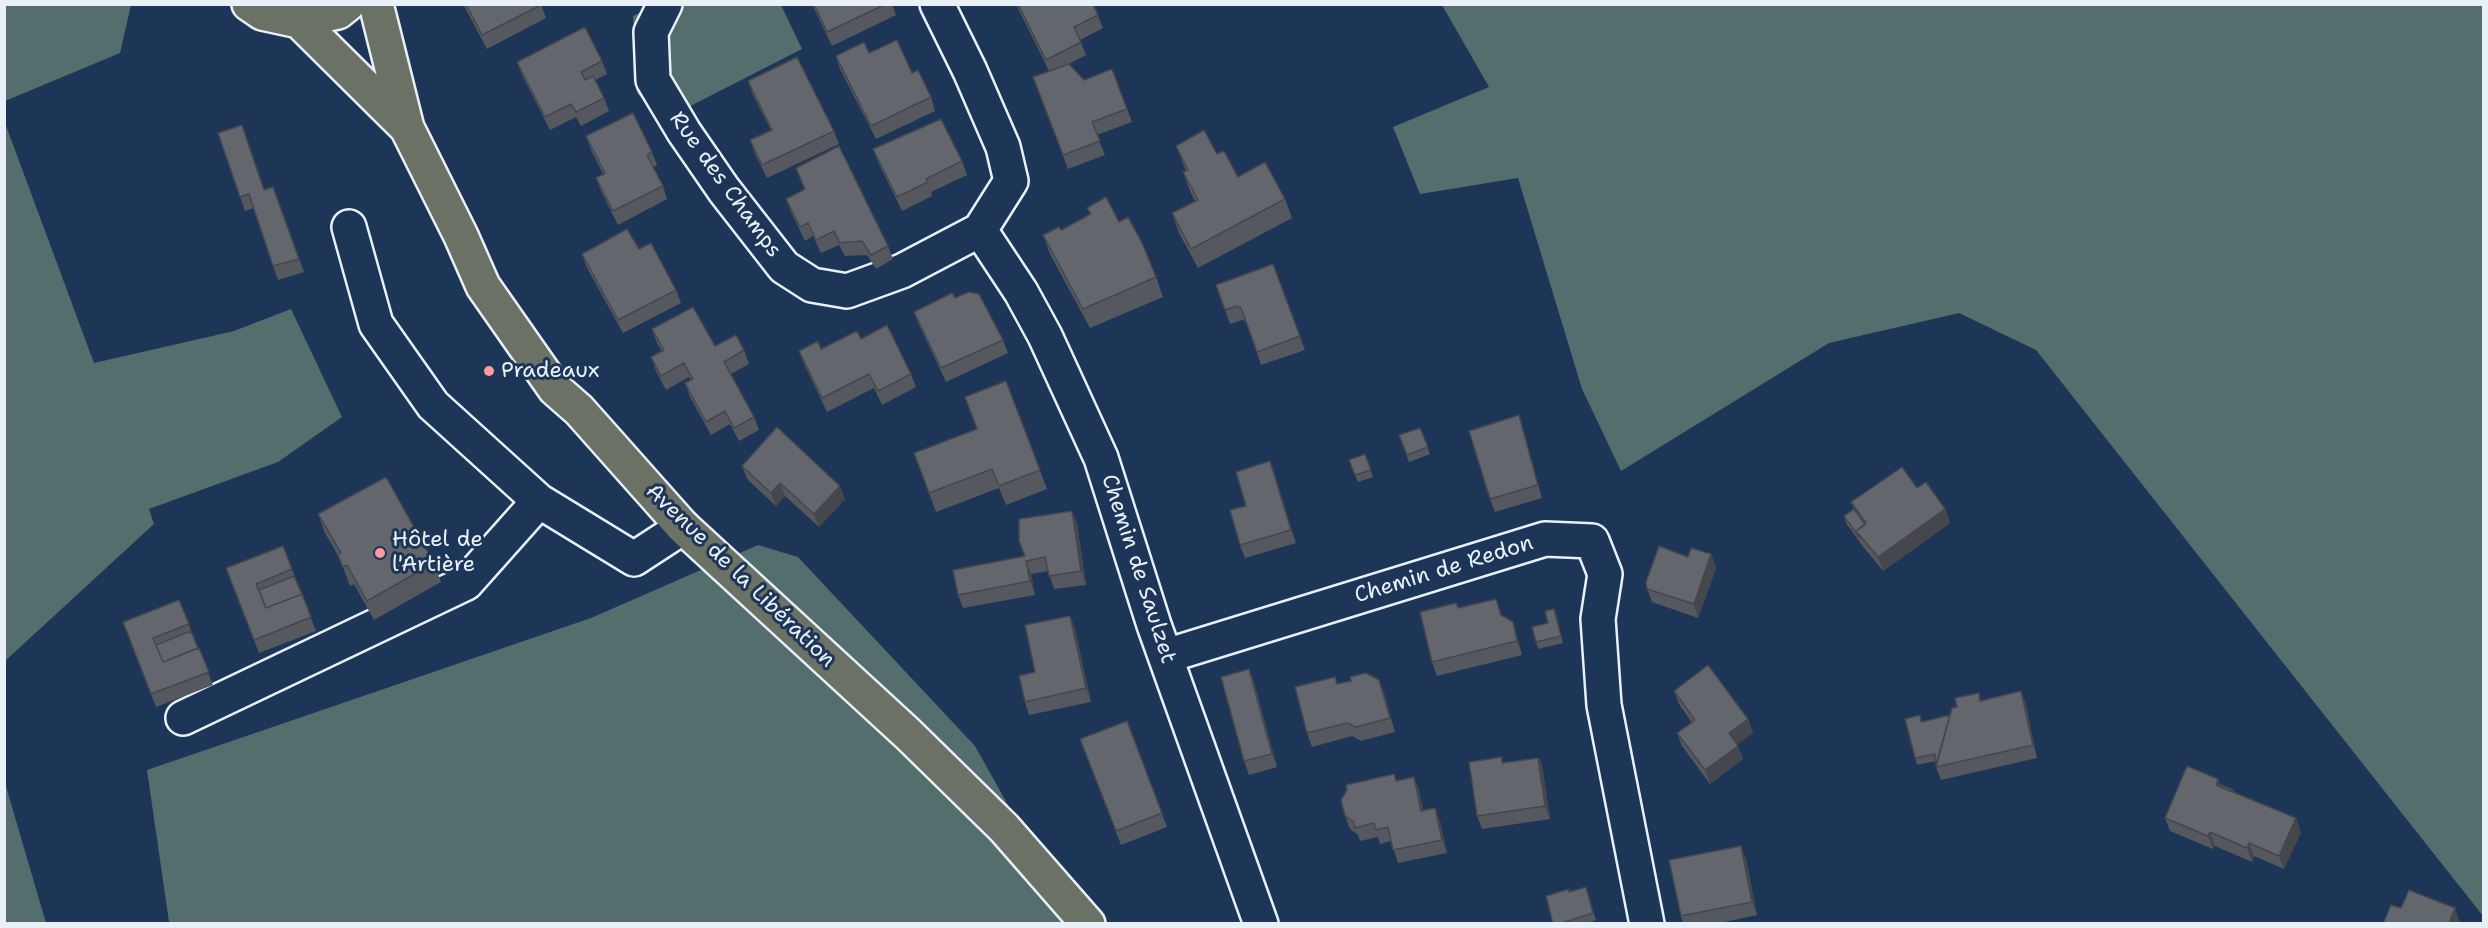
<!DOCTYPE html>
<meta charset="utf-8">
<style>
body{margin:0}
#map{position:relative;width:2488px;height:928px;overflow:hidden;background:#1d3557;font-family:"Shantell Sans",sans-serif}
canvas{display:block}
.frame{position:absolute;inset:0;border:6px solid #e8f1f8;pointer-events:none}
</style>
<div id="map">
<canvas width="2488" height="928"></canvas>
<div class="frame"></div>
</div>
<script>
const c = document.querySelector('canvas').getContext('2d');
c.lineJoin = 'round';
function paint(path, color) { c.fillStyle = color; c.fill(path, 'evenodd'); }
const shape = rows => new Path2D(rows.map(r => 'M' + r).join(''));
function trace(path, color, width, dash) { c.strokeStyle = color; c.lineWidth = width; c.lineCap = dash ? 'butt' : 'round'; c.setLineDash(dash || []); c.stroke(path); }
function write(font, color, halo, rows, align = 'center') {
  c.font = font + ' "Shantell Sans",sans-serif'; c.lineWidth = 6; c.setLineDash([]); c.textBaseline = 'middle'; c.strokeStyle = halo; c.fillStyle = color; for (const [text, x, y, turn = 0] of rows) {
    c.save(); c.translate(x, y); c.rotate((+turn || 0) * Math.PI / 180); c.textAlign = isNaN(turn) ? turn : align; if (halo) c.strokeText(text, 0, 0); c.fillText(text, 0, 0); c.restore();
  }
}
paint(shape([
 [5,4,131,4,131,5,120,53,5,101],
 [657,5,781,5,802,49,661,121,637,93,633,16],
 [1442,5,2483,5,2483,916,2036,350,1959,313,1829,343,1621,471,1582,389,1518,178,1420,194,1393,127,1489,87],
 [5,123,94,363,234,331,291,309,342,417,278,462,149,509,154,524,5,661],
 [758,545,798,557,975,746,1074,923,167,923,169,922,147,770,591,618],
 [4,783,5,783,46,923,5,923]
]), '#536e6c');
const minor = shape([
 [665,4,651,32,653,80,684,132,724,190,784,267,812,285,847,291,902,271,980,230,1011,181,1003,147,970,71,937,4],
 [349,227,376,324,433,405,539,501,634,559,683,527],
 [980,230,1021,292,1045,336,1101,458,1154,625,1261,924],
 [1166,656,1545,539,1592,541,1605,574,1598,619,1604,705,1647,924],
 [183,718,466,583,539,501]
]);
const major = shape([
 [249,4,262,13,299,21,338,12,348,4],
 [376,4,407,128,461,236,483,286,555,389,579,410,683,527,908,734,1004,828,1088,924],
 [299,21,407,128]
]);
trace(minor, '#e8f1f8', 38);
trace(major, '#e8f1f8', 38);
trace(minor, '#1d3557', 33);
trace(major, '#6b7165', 33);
paint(shape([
 [463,4,541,4,546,18,487,49],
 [812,4,892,4,896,15,832,46],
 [1016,4,1093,4,1103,28,1080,40,1086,55,1069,64,1084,80,1112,69,1132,122,1097,135,1105,155,1068,169,1033,77,1049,71],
 [869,53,931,97,935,111,876,139,840,69,836,56],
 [602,61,607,74,595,80,604,98,609,111,581,126,576,117,550,130,522,75,517,62],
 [748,81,834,131,839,144,767,178,755,154,750,140,771,130,753,95],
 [218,133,264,190,273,187,304,272,278,280,253,208,245,211],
 [586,136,652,152,657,165,653,167,663,186,667,199,618,225,601,191,596,178,603,174,591,150],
 [1176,146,1217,154,1238,177,1285,199,1292,218,1198,268,1179,233,1172,213,1195,201,1190,191,1183,172,1186,171],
 [873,149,962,161,967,175,931,192,932,196,902,211,878,162],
 [796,168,888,246,893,259,876,269,867,255,845,256,839,245,821,253,813,236,805,241,791,212,786,199,804,189],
 [1087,208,1119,222,1156,277,1163,297,1090,328,1050,254,1043,235,1061,230,1090,214],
 [582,254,676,290,681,303,623,333,587,268],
 [1273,264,1305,350,1261,365,1246,321,1242,320,1230,324,1216,285],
 [955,298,1003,340,1008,353,946,382,919,325,914,312],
 [652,329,715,346,744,350,749,364,731,374,754,417,759,430,739,441,730,424,711,435,690,397,685,383,691,380,689,377,666,390,656,371,651,357,662,351,657,343],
 [861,339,911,374,916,387,882,405,874,388,827,412,804,364,799,351,821,349],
 [1006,381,1047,489,1006,505,999,488,936,512,914,453,977,429],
 [1519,415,1523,429,1542,498,1495,512,1490,499],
 [1420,428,1430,454,1409,462,1399,435],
 [1365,454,1373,477,1358,482,1349,460],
 [1270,461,1296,543,1245,558,1240,545],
 [742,466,845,499,819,527,785,496,776,506,747,479],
 [1917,488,1945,509,1950,523,1883,571,1861,544,1846,523,1844,516,1854,509,1851,502],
 [1072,511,1077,524,1086,585,1054,589,1048,571,1031,574,1035,595,963,608,958,595,1025,556,1019,541],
 [318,514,434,563,441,582,374,620,354,584,350,586,340,559,325,533],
 [283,546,316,631,259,653,231,581],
 [1711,554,1716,568,1698,618,1652,602,1647,589],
 [179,600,213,685,156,707,123,622],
 [1458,608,1502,616,1517,636,1522,655,1437,676,1432,662],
 [1070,616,1075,629,1091,702,1029,715,1025,702],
 [1557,616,1563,643,1538,649,1536,642,1548,623],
 [1249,669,1254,682,1277,767,1249,775,1244,761],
 [1338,684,1384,693,1395,732,1361,741,1352,736,1312,747,1307,733],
 [1674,691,1748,719,1753,733,1737,744,1743,759,1710,784,1682,746,1677,733,1692,723,1679,704],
 [2021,691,2026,705,2037,758,1941,780,1936,767,1936,761,1917,765,1915,758,1922,722,1950,715,1982,701],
 [1127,721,1167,827,1121,845,1080,739],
 [1539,758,1542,765,1550,819,1482,829,1477,816,1504,763],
 [1414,777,1419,791,1423,810,1435,808,1440,821,1447,853,1398,863,1391,841,1380,844,1378,837,1360,841,1358,835,1350,829,1345,816,1397,780],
 [2221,785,2233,790,2234,792,2301,832,2284,869,2254,856,2252,862,2215,846,2213,849,2170,831,2165,818],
 [1746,859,1757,915,1715,924,1683,924,1681,916],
 [1586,887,1596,920,1585,924,1553,924,1569,892]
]), '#56585f');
paint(shape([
 [1270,461,1275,475,1296,543,1291,530],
 [780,483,785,496,776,506,771,493],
 [840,486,845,499,819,527,814,514],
 [1945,509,1950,523,1883,571,1878,557],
 [1072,511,1077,524,1086,585,1081,571],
 [1711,554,1716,568,1698,618,1694,604],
 [1026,561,1031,574,1035,595,1030,581],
 [1554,609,1557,616,1563,643,1561,636],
 [1070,616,1075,629,1091,702,1086,688],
 [1513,622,1517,636,1522,655,1517,641],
 [1249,669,1254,682,1277,767,1272,754],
 [1379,680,1384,693,1395,732,1390,718],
 [2021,691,2026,705,2037,758,2033,745],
 [1748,719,1753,733,1734,747,1729,733],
 [1738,746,1743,759,1710,784,1705,770],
 [1538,758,1539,758,1542,765,1550,819,1545,806],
 [1414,777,1419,791,1426,824,1421,811],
 [2218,779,2223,792,2216,785],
 [1435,808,1440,821,1447,853,1442,840],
 [2296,818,2301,832,2284,869,2279,856],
 [2210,832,2215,846,2213,849,2208,836],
 [2249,843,2254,856,2252,862,2247,848],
 [1741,846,1746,859,1757,915,1752,902],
 [2455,908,2460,922,2460,924,2449,924]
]), '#46474d');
const building = shape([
 [466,4,541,4,541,5,482,35,466,4],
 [814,4,886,4,827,32,814,4],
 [1018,4,1093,4,1098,15,1074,27,1081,42,1046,60,1018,4],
 [585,27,602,61,581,72,585,80,593,76,604,98,576,112,571,104,545,117,517,62,585,27],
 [897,40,912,73,918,70,931,97,871,126,836,56,864,42,869,53,897,40],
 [797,57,834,131,762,165,750,140,772,130,748,81,797,57],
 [1069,64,1084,80,1112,69,1127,109,1092,122,1100,141,1063,155,1033,77,1069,64],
 [633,113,652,152,647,155,663,186,613,211,596,178,605,173,586,136,633,113],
 [941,119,962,161,926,179,928,182,897,197,873,149,941,119],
 [242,125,264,190,273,187,299,259,273,266,249,194,240,197,218,133,242,125],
 [1204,130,1217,154,1224,151,1238,177,1265,162,1285,199,1191,249,1172,213,1198,200,1183,172,1188,170,1176,146,1204,130],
 [839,146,888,246,871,255,862,241,840,243,834,231,816,240,808,223,800,227,786,199,805,189,796,168,839,146],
 [1106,197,1119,222,1128,217,1143,245,1156,277,1083,309,1043,235,1059,227,1061,230,1091,214,1087,208,1106,197],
 [627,229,639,249,651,243,676,290,618,320,582,254,627,229],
 [1273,264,1300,336,1257,352,1241,308,1237,306,1225,310,1216,285,1273,264],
 [969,292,979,294,1003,340,941,368,914,312,952,293,955,298,969,292],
 [693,307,715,346,736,335,744,350,724,362,754,417,734,428,725,411,706,422,685,383,693,379,684,363,661,376,651,357,664,350,652,329,693,307],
 [887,325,911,374,878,391,869,374,822,398,799,351,818,341,821,349,857,331,861,339,887,325],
 [1006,381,1040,470,999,486,992,469,929,493,914,453,977,429,965,397,1006,381],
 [1519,415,1538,485,1490,499,1469,431,1519,415],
 [777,427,840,486,814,514,780,483,771,493,742,466,777,427],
 [1420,428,1428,447,1407,455,1399,435,1420,428],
 [1365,454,1371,470,1355,475,1349,460,1365,454],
 [1270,461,1291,530,1240,545,1230,510,1246,506,1236,472,1270,461],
 [1902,467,1917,488,1926,482,1945,509,1878,557,1856,531,1866,523,1851,502,1902,467],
 [386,477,434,563,367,601,347,565,343,567,338,555,341,553,318,514,386,477],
 [1854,509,1865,525,1856,531,1859,537,1844,516,1854,509],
 [1072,511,1081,571,1049,576,1045,557,1026,561,1030,581,958,595,953,570,1025,556,1019,541,1019,519,1072,511],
 [283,546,292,569,256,584,266,608,302,594,311,617,254,640,226,568,283,546],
 [1659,546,1688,557,1691,548,1711,554,1694,604,1647,589,1646,582,1659,546],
 [294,576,302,594,266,608,259,590,294,576],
 [1496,599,1501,615,1513,622,1517,641,1432,662,1420,612,1456,603,1458,608,1496,599],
 [179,600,189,624,153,638,163,662,199,648,209,672,151,694,123,622,179,600],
 [1554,609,1561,636,1536,642,1532,627,1548,623,1545,611,1554,609],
 [1070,616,1086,688,1025,702,1019,676,1035,672,1025,625,1070,616],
 [191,631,198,648,163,662,156,645,191,631],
 [1708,665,1748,719,1729,733,1738,746,1705,770,1677,733,1695,720,1674,691,1708,665],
 [1249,669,1272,754,1244,761,1221,677,1249,669],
 [1366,673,1379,680,1390,718,1356,727,1347,723,1307,733,1295,687,1335,677,1337,684,1351,681,1350,677,1366,673],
 [2021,691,2033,745,1936,767,1952,708,1957,707,1955,698,1979,693,1980,701,2021,691],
 [1920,715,1921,722,1950,715,1936,764,1935,754,1915,758,1905,719,1920,715],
 [1127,721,1162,813,1116,831,1080,739,1127,721],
 [1502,757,1502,763,1538,758,1545,806,1477,816,1469,762,1502,757],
 [2187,766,2218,779,2216,785,2296,818,2279,856,2249,843,2247,848,2210,832,2208,836,2165,818,2187,766],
 [1394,774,1396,781,1414,777,1421,811,1435,808,1442,840,1393,850,1388,827,1376,830,1374,823,1355,828,1354,822,1345,816,1341,800,1347,790,1346,785,1394,774],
 [2221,785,2233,790,2232,792,2220,787,2221,785],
 [1741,846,1752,902,1681,916,1669,860,1741,846],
 [1586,887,1593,913,1558,924,1553,924,1546,896,1569,889,1569,892,1586,887],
 [2409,890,2455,908,2449,924,2383,924,2391,905,2401,908,2409,890]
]);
paint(building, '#64666e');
trace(building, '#46474d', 1.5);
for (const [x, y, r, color] of [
 [489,371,6,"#ff9aa2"],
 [380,553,6,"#ff9aa2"]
]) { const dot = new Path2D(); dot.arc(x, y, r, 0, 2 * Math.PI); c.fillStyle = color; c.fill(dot); trace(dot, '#1d3557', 2); }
write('22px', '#e8f1f8', '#1d3557', [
 ["Rue des Champs",725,185,54],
 ["Chemin de Saulzet",1138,569,72],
 ["Chemin de Redon",1444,570,-17],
 ["Avenue de la Libération",740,576,44]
]);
write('22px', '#e8f1f8', '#1d3557', [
 ["Pradeaux",501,371],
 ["Hôtel de",392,540],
 ["l'Artière",392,565]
], 'left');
</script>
